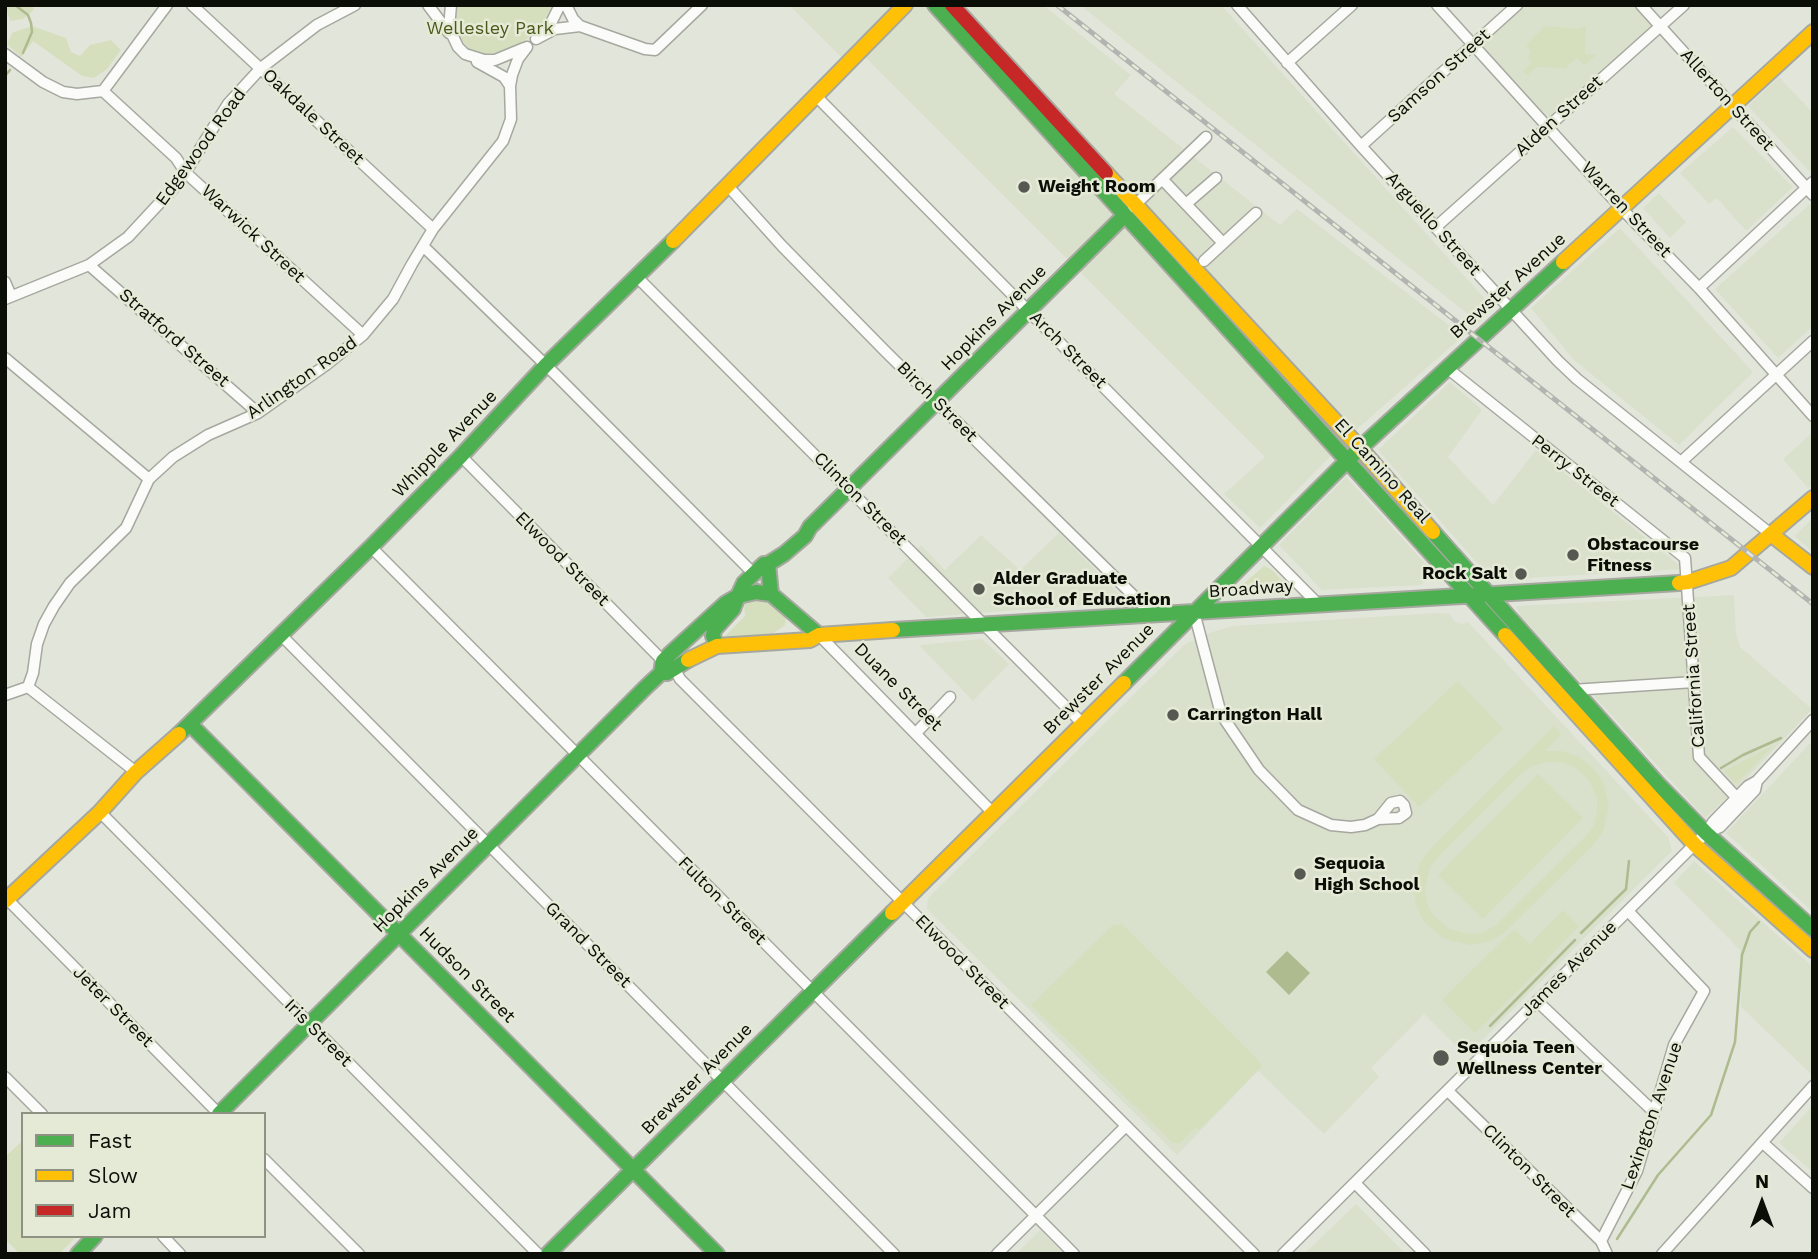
<!DOCTYPE html>
<style>
body{margin:0}
#map{position:relative;width:1818px;height:1259px;overflow:hidden;background:#e2e6da;font-family:"Work Sans",sans-serif}
canvas{display:block}
.frame{position:absolute;inset:0;border:7px solid #0b0d07;pointer-events:none}
.legend{position:absolute;left:21px;top:1112px;width:245px;height:126px;box-sizing:border-box;background:#e4ead6;border:2px solid #8d9283;margin:0;padding:9px 12px;list-style:none;font-size:21px;color:#0b0d07}
.legend li{display:flex;align-items:center;gap:14px;height:35px}
.legend b{width:35px;border:2px solid #8d9283}
.north{position:absolute;left:1727px;top:1168px;width:70px;height:70px;-webkit-text-stroke:5px #e4ead6;paint-order:stroke;rotate:0deg;font-size:19px;font-weight:700;line-height:28px;text-align:center;color:#0b0d07}
.north::after{content:'';display:block;margin:auto;width:24px;height:32px;background:#0b0d07;clip-path:polygon(50% 0,100% 100%,50% 72%,0 100%)}
</style>
<div id="map">
<canvas width="1818" height="1259"></canvas>
<div class="frame"></div>
<ul class="legend">
<li><b style="height:9px;background:#4caf50"></b>Fast</li>
<li><b style="height:9px;background:#ffc107"></b>Slow</li>
<li><b style="height:9px;background:#c62828"></b>Jam</li>
</ul>
<div class="north">N</div>
</div>
<script>
const c = document.querySelector('canvas').getContext('2d');
c.lineJoin = 'round';
function paint(path, color) { c.fillStyle = color; c.fill(path, 'evenodd'); }
const shape = rows => new Path2D(rows.map(r => 'M' + r).join(''));
function trace(path, color, width, dash) { c.strokeStyle = color; c.lineWidth = width; c.lineCap = dash ? 'butt' : 'round'; c.setLineDash(dash || []); c.stroke(path); }
function write(font, color, halo, rows, align = 'center') {
  c.font = font + ' "Work Sans",sans-serif'; c.lineWidth = 5; c.setLineDash([]); c.textBaseline = 'middle'; c.strokeStyle = halo; c.fillStyle = color; for (const [text, x, y, turn = 0] of rows) {
    c.save(); c.translate(x, y); c.rotate((+turn || 0) * Math.PI / 180); c.textAlign = isNaN(turn) ? turn : align; if (halo) c.strokeText(text, 0, 0); c.fillText(text, 0, 0); c.restore();
  }
}
paint(shape([
 [789,5,1043,5,1131,75,1114,94,1280,225,1297,209,1463,336,1356,430,1260,528,1224,494,1265,457,866,58,841,57],
 [1080,5,1221,5,1493,308,1479,323],
 [1517,5,1641,5,1661,27,1548,125,1473,46],
 [1779,77,1813,113,1813,169,1810,172,1748,106],
 [1733,127,1793,187,1746,231,1717,198,1709,204,1680,173],
 [1659,193,1686,222,1670,238,1643,208],
 [1810,204,1813,207,1813,326,1778,358,1715,289],
 [1620,228,1753,372,1679,445,1574,360,1531,308],
 [1450,382,1482,410,1448,457,1493,505,1536,450,1684,569,1492,580,1378,450],
 [1812,433,1813,483,1808,488,1783,459],
 [1346,477,1434,573,1421,585,1322,590,1279,545],
 [1813,518,1813,552,1794,536],
 [1059,533,1127,602,926,617,888,578,921,545,945,570,981,535,1020,570],
 [1734,595,1736,633,1740,647,1812,709,1741,784,1705,818,1520,615,1516,606],
 [1437,613,1450,614,1454,621,1462,624,1468,622,1668,837,1672,851,1466,1056,1424,1014,1371,1068,1379,1077,1324,1134,1258,1071,1177,1155,927,909,928,898,1184,645,1206,634,1233,626],
 [982,639,1009,664,973,701,919,645],
 [1813,740,1813,912,1726,833],
 [1694,861,1813,967,1811,1074,1741,1007,1740,950,1674,883],
 [1813,1105,1813,1172,1779,1143],
 [1356,1204,1406,1254,1304,1254],
 [1040,1230,1064,1254,1016,1254]
]), '#d9e0cc');
paint(shape([
 [5,5,32,5,34,10,23,19,10,21],
 [457,5,553,5,540,27,523,42,505,52,485,54,469,49,458,36,455,27],
 [32,26,66,38,71,52,80,56,90,45,111,40,121,50,107,69,94,78,82,76,33,41,21,57,7,44,12,33],
 [1545,26,1576,29,1586,26,1585,54,1596,55,1585,65,1577,58,1565,68,1536,67,1527,75,1523,71,1532,63,1528,59,1530,51,1526,45],
 [1264,566,1271,569,1285,583,1286,589,1282,592,1244,593,1241,590,1243,584],
 [752,597,768,597,786,616,785,625,774,633,725,638,724,637,745,616,744,603],
 [1458,681,1503,729,1419,807,1374,759],
 [1554,726,1561,734,1545,751,1561,751,1578,756,1592,767,1603,781,1609,806,1603,832,1592,846,1503,934,1487,942,1470,945,1444,939,1424,922,1416,906,1414,889,1420,863,1430,849],
 [1546,762,1560,762,1573,766,1589,780,1597,799,1597,813,1593,827,1584,838,1496,925,1484,932,1470,934,1449,929,1433,915,1427,903,1425,889,1430,868,1438,857,1521,774,1532,766],
 [1774,745,1736,784,1724,771],
 [1538,774,1583,818,1483,919,1438,875],
 [1563,910,1579,926,1546,960,1547,962,1475,1033,1442,1000,1514,929,1530,944],
 [1122,924,1259,1061,1262,1066,1199,1130,1196,1127,1180,1143,1173,1143,1031,1005,1113,925],
 [23,1140,23,1236,77,1236,59,1254,20,1254,5,1239,5,1157]
]), '#d5dfbe');
paint(shape([
 [1287,951,1310,973,1289,995,1266,972]
]), '#aebb8f');
trace(shape([
 [15,5,28,15,31,23,32,32,23,53],
 [5,76,10,70],
 [1721,768,1743,755,1781,738],
 [1581,933,1626,889,1629,861],
 [1490,1026,1575,940],
 [1617,1239,1658,1175,1711,1115,1735,1042,1742,955,1750,932,1759,922]
]), '#aebb8f', 2.5);
const street = shape([
 [192,5,433,229],
 [428,5,449,33],
 [451,5,449,28,458,47,465,54,484,60,495,60,524,48],
 [566,5,573,19,580,26],
 [1237,5,1361,146,1558,361,1577,379,1772,535],
 [1437,5,1622,209,1699,288,1813,416],
 [1641,5,1813,195],
 [541,34,552,21,560,5],
 [536,39,555,29,580,26,645,49,655,50,702,5],
 [5,54,43,82,63,92,77,94,103,91,176,158,185,172,363,335],
 [477,62,504,77,510,86],
 [1287,63,1352,5],
 [103,91,167,5],
 [816,96,1318,604],
 [1361,146,1517,5],
 [1162,179,1223,243],
 [727,185,782,246,886,352,1152,614],
 [1186,204,1216,178],
 [1133,207,1206,137],
 [1436,227,1684,5],
 [423,246,556,375,753,573],
 [1204,261,1256,213],
 [89,265,258,413],
 [637,277,1082,723],
 [5,282,11,296],
 [1699,288,1813,182],
 [5,299,89,265,128,237,180,181,228,104,261,68,317,25,355,5],
 [5,358,149,479],
 [1447,368,1685,558,1699,757,1737,798],
 [461,456,663,661],
 [1682,461,1813,341],
 [371,547,1074,1254],
 [1194,612,1221,714,1259,770,1298,810,1331,825,1351,827,1365,825,1378,819,1399,818,1406,813,1404,805,1400,801,1391,803,1378,819],
 [819,635,992,812],
 [282,636,894,1254],
 [674,668,680,679,1254,1254],
 [28,687,136,772],
 [1572,690,1694,682],
 [5,695,28,687,33,673,37,644,44,624,54,606,70,583,126,528,149,479,173,457,208,435,258,413,326,365,363,335,393,299,412,264,433,229,503,141,511,119,510,86,512,75,518,59,527,47],
 [916,733,950,697],
 [100,812,538,1254],
 [1707,833,1720,827,1755,790,1757,781],
 [7,899,219,1114],
 [1537,1001,1653,1111],
 [5,1077,42,1114],
 [1448,1091,1601,1241,1607,1254],
 [1763,1143,1813,1188],
 [264,1159,359,1254],
 [1355,1183,1425,1254],
 [163,1236,180,1254],
 [1601,1241,1637,1171,1674,1045,1704,991,1628,911],
 [997,1254,1126,1126],
 [1283,1254,1706,833,1713,822,1748,786,1757,781,1813,720],
 [1662,1254,1813,1086]
]);
const fast = shape([
 [935,5,1505,635],
 [1433,532,1658,784,1706,833,1813,929],
 [768,564,771,594,819,635],
 [893,630,1679,583],
 [717,646,713,636,714,630,733,609,738,596,756,592,771,594],
 [661,673,663,661,669,655,726,603,738,596,744,583,764,564,768,564,784,554,805,536,810,527,1125,215],
 [1124,683,1357,451,1563,262],
 [190,724,717,1254],
 [179,734,371,547,461,456,546,365,673,241],
 [219,1114,646,687,661,673,667,673,688,660],
 [78,1254,95,1236],
 [548,1254,892,913]
]);
const slow = shape([
 [1106,173,1360,448,1433,532],
 [673,241,905,5],
 [1563,262,1813,32],
 [1772,535,1813,567],
 [1679,583,1688,582,1731,568,1813,498],
 [1505,635,1695,845,1813,950],
 [688,660,717,646,810,640,819,635,893,630],
 [5,901,100,812,136,772,179,734],
 [892,913,1124,683]
]);
const jam = shape([
 [952,5,1106,173]
]);
trace(street, '#a6a8a0', 13);
trace(fast, '#a6a8a0', 18);
trace(slow, '#a6a8a0', 18);
trace(jam, '#a6a8a0', 18);
trace(street, '#fbfbf9', 10);
trace(fast, '#4caf50', 14);
trace(slow, '#ffc107', 14);
trace(jam, '#c62828', 14);
const rail = shape([
 [1057,5,1813,604]
]);
trace(rail, '#b3b4b1', 5);
trace(rail, '#e4ead6', 2.5, [8]);
for (const [x, y, r, color] of [
 [1024,187,7,"#565951"],
 [1573,555,7,"#565951"],
 [1521,574,7,"#565951"],
 [979,589,7,"#565951"],
 [1173,715,7,"#565951"],
 [1300,874,7,"#565951"],
 [1441,1058,9,"#565951"]
]) { const dot = new Path2D(); dot.arc(x, y, r, 0, 2 * Math.PI); c.fillStyle = color; c.fill(dot); trace(dot, '#e4ead6', 2.5); }
write('18px', '#4a5919', '#e4ead6', [
 ["Wellesley Park",490,29]
]);
write('18px', '#0b0d07', '#e4ead6', [
 ["Samson Street",1439,76,-42],
 ["Allerton Street",1727,100,48],
 ["Alden Street",1559,116,-42],
 ["Oakdale Street",313,117,43],
 ["Edgewood Road",201,147,-54],
 ["Warren Street",1626,210,47],
 ["Arguello Street",1433,224,48],
 ["Warwick Street",253,234,43],
 ["Brewster Avenue",1508,286,-42],
 ["Hopkins Avenue",994,318,-45],
 ["Stratford Street",174,338,41],
 ["Arch Street",1068,350,45],
 ["Arlington Road",302,378,-35],
 ["Birch Street",937,402,45],
 ["Whipple Avenue",445,444,-46],
 ["El Camino Real",1382,471,48],
 ["Perry Street",1575,471,38],
 ["Clinton Street",860,499,45],
 ["Elwood Street",562,559,45],
 ["Broadway",1251,589,-4],
 ["California Street",1694,676,-94],
 ["Brewster Avenue",1099,679,-45],
 ["Duane Street",898,687,45],
 ["Hopkins Avenue",426,880,-45],
 ["Fulton Street",722,901,45],
 ["Grand Street",588,945,45],
 ["Elwood Street",962,962,45],
 ["James Avenue",1569,969,-45],
 ["Hudson Street",467,975,45],
 ["Jeter Street",113,1007,45],
 ["Iris Street",318,1033,45],
 ["Brewster Avenue",697,1079,-45],
 ["Lexington Avenue",1652,1116,-71],
 ["Clinton Street",1529,1171,45]
]);
write('bold 18px', '#0b0d07', '#e4ead6', [
 ["Weight Room",1038,187],
 ["Obstacourse",1587,545],
 ["Fitness",1587,566],
 ["Rock Salt",1507,574,"right"],
 ["Alder Graduate",993,579],
 ["School of Education",993,600],
 ["Carrington Hall",1187,715],
 ["Sequoia",1314,864],
 ["High School",1314,885],
 ["Sequoia Teen",1457,1048],
 ["Wellness Center",1457,1069]
], 'left');
</script>
